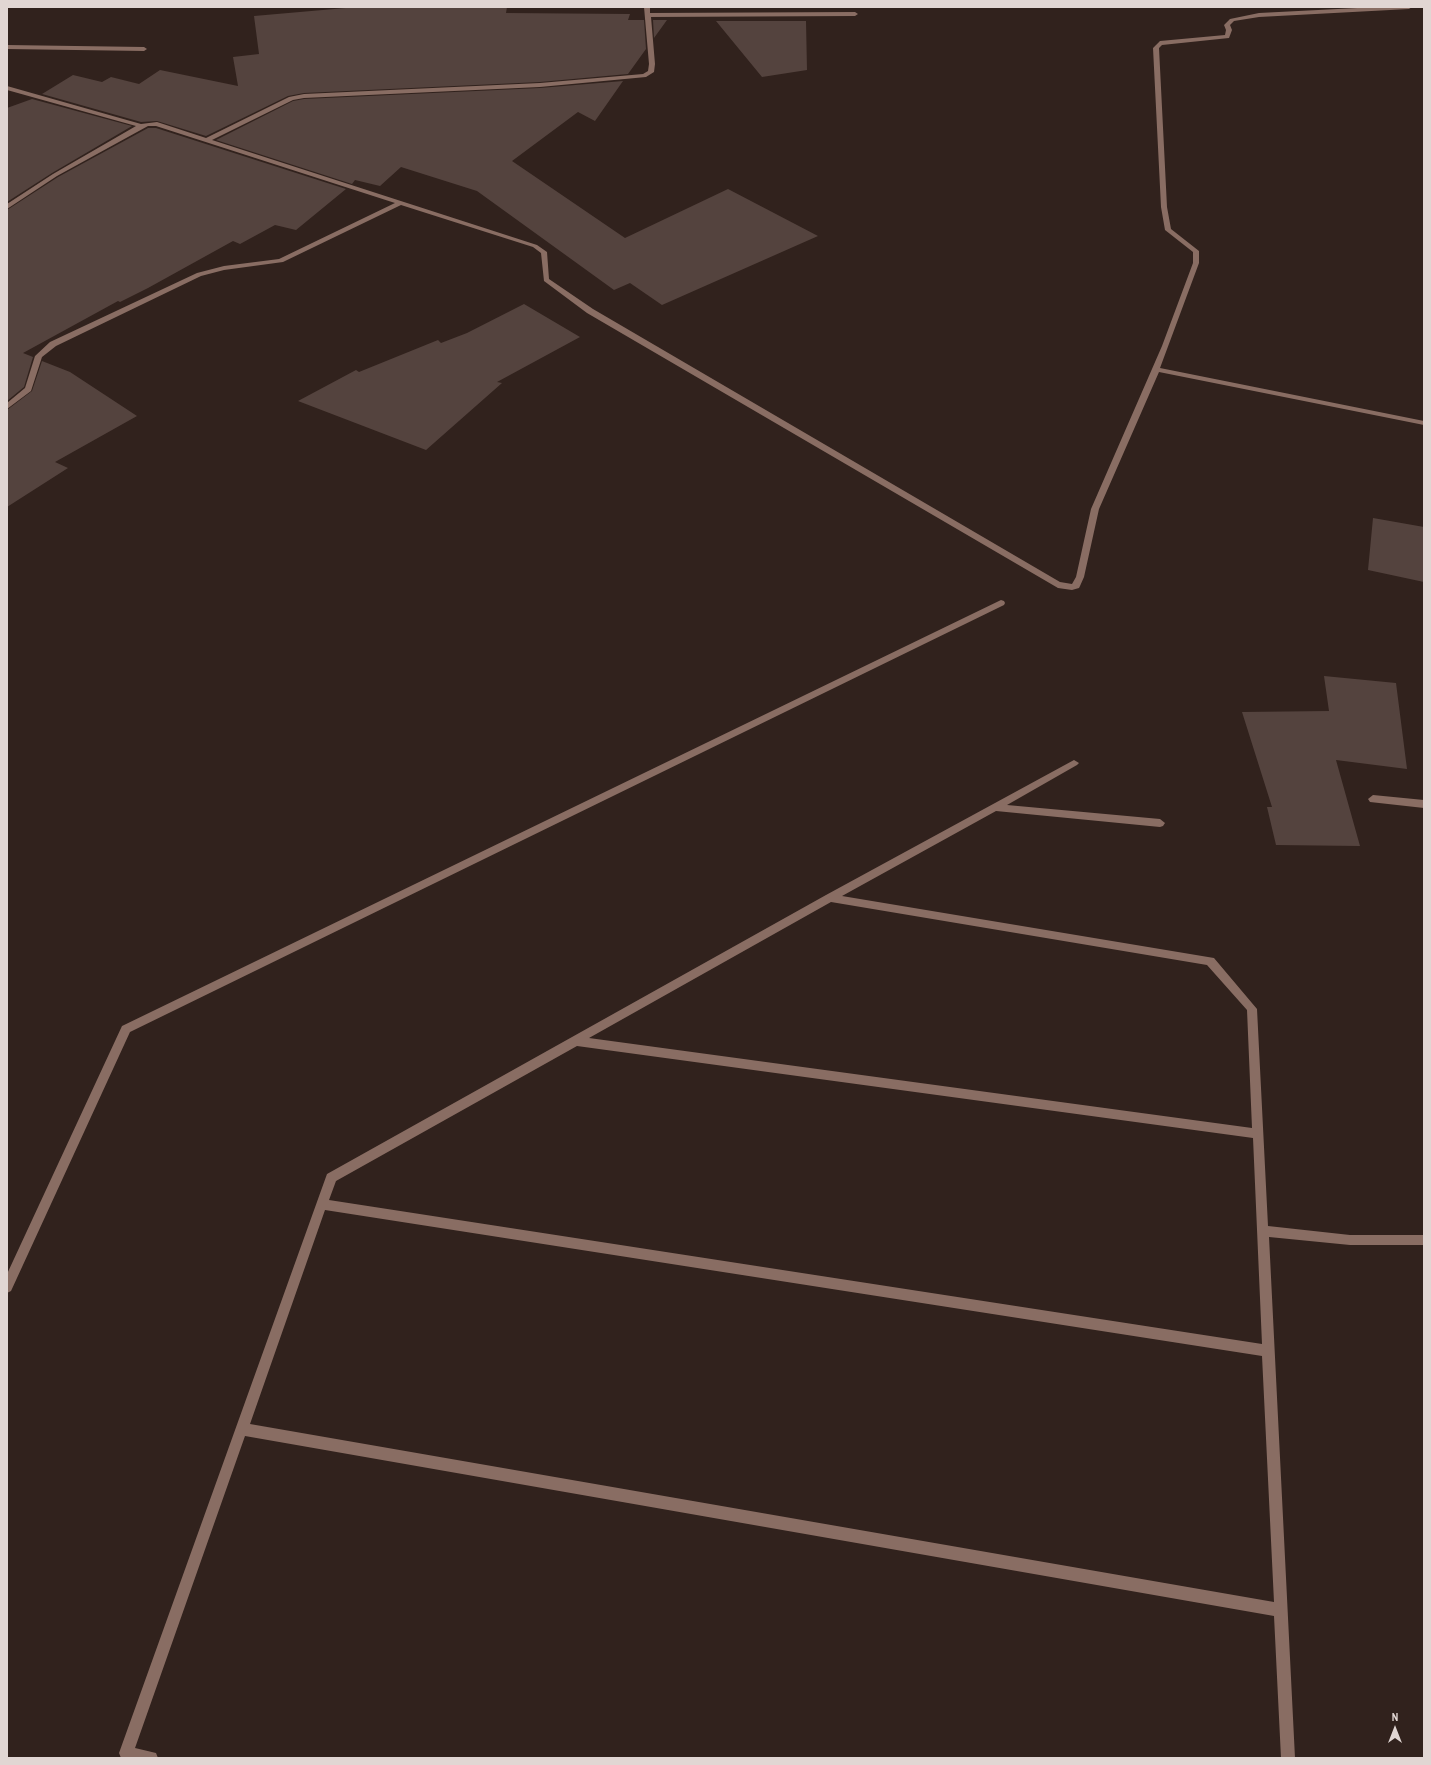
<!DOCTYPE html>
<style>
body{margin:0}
#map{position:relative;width:1431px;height:1765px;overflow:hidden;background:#31221d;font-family:"Archivo Narrow",sans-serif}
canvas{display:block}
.frame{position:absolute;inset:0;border:8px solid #e1d6d3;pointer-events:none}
.north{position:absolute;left:1375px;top:1709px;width:40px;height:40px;-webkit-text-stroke:3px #31221d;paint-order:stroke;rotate:0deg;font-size:11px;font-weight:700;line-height:16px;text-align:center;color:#e1d6d3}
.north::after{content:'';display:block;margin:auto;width:14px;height:18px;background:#e1d6d3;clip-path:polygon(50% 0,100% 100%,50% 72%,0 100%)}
</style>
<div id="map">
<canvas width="1431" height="1765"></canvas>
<div class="frame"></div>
<div class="north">N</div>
</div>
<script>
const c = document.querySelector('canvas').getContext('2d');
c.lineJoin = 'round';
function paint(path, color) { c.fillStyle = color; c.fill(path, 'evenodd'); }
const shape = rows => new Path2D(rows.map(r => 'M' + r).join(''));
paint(shape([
 [357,7,507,7,506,13,630,14,628,20,644,20,646,49,628,74,540,82,304,93,288,96,206,136,157,121,141,122,42,94,73,75,102,82,111,77,139,84,160,70,238,86,233,57,259,54,254,16],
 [653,20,667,20,654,38],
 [716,21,806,21,807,70,762,77],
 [623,81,595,121,578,112,512,161,625,238,728,189,818,236,662,305,630,283,614,290,477,191,401,167,380,186,355,180,352,184,216,140,293,101,304,99,540,88],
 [32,99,132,126,52,173,7,202,7,108],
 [148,128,156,128,346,189,296,230,275,225,240,244,233,241,148,288,120,302,118,301,23,353,33,357,24,387,7,401,7,210,58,177],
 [524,304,580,337,497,382,502,383,426,450,298,401,356,370,359,372,438,340,441,343,467,333],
 [42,361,70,372,137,416,55,462,68,468,7,507,7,410,32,391],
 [1373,518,1424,527,1424,582,1368,570],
 [1324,676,1396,683,1407,769,1336,760,1360,846,1276,845,1267,807,1272,807,1242,712,1329,711]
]), '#54433e');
paint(shape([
 [644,7,650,7,650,13,855,12,858,14,855,16,651,17,655,64,654,72,646,77,540,87,304,98,293,100,212,140,537,245,547,252,549,279,593,309,1060,582,1072,584,1076,577,1091,509,1162,346,1193,263,1193,252,1165,230,1161,207,1153,48,1160,41,1225,35,1226,30,1224,25,1230,19,1259,13,1377,7,1412,7,1409,9,1259,17,1234,21,1230,25,1232,30,1229,38,1162,45,1159,48,1167,207,1171,229,1199,251,1199,263,1160,368,1424,421,1424,425,1159,372,1099,509,1084,577,1080,586,1079,588,1072,590,1058,588,587,313,544,281,541,253,533,247,401,205,283,262,224,270,201,276,56,346,42,357,31,391,7,409,7,403,25,388,35,356,50,342,197,273,224,266,279,259,395,203,156,126,148,126,57,176,7,209,7,204,53,174,136,126,7,90,7,86,141,124,157,122,206,138,289,97,304,94,540,83,643,74,648,71,649,64,644,7],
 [7,45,144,47,147,49,144,51,7,49,7,45],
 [1001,600,1004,601,1005,603,1004,605,130,1032,11,1291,7,1293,7,1274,122,1026,1001,600],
 [1074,760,1079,763,1077,765,1007,805,1160,819,1165,823,1163,826,1160,827,996,811,842,896,1214,958,1257,1009,1268,1226,1350,1235,1424,1235,1424,1245,1350,1245,1269,1237,1295,1758,1281,1758,1274,1616,245,1436,135,1748,156,1753,158,1758,121,1758,119,1753,327,1174,826,895,1074,760],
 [831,902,1207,965,1247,1010,1252,1128,589,1038,831,902],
 [577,1046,1253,1138,1262,1344,329,1200,336,1181,577,1046],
 [325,1210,1262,1356,1274,1602,250,1424,325,1210],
 [1373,795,1424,800,1424,808,1370,802,1368,799,1373,795]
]), '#896d63');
</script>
